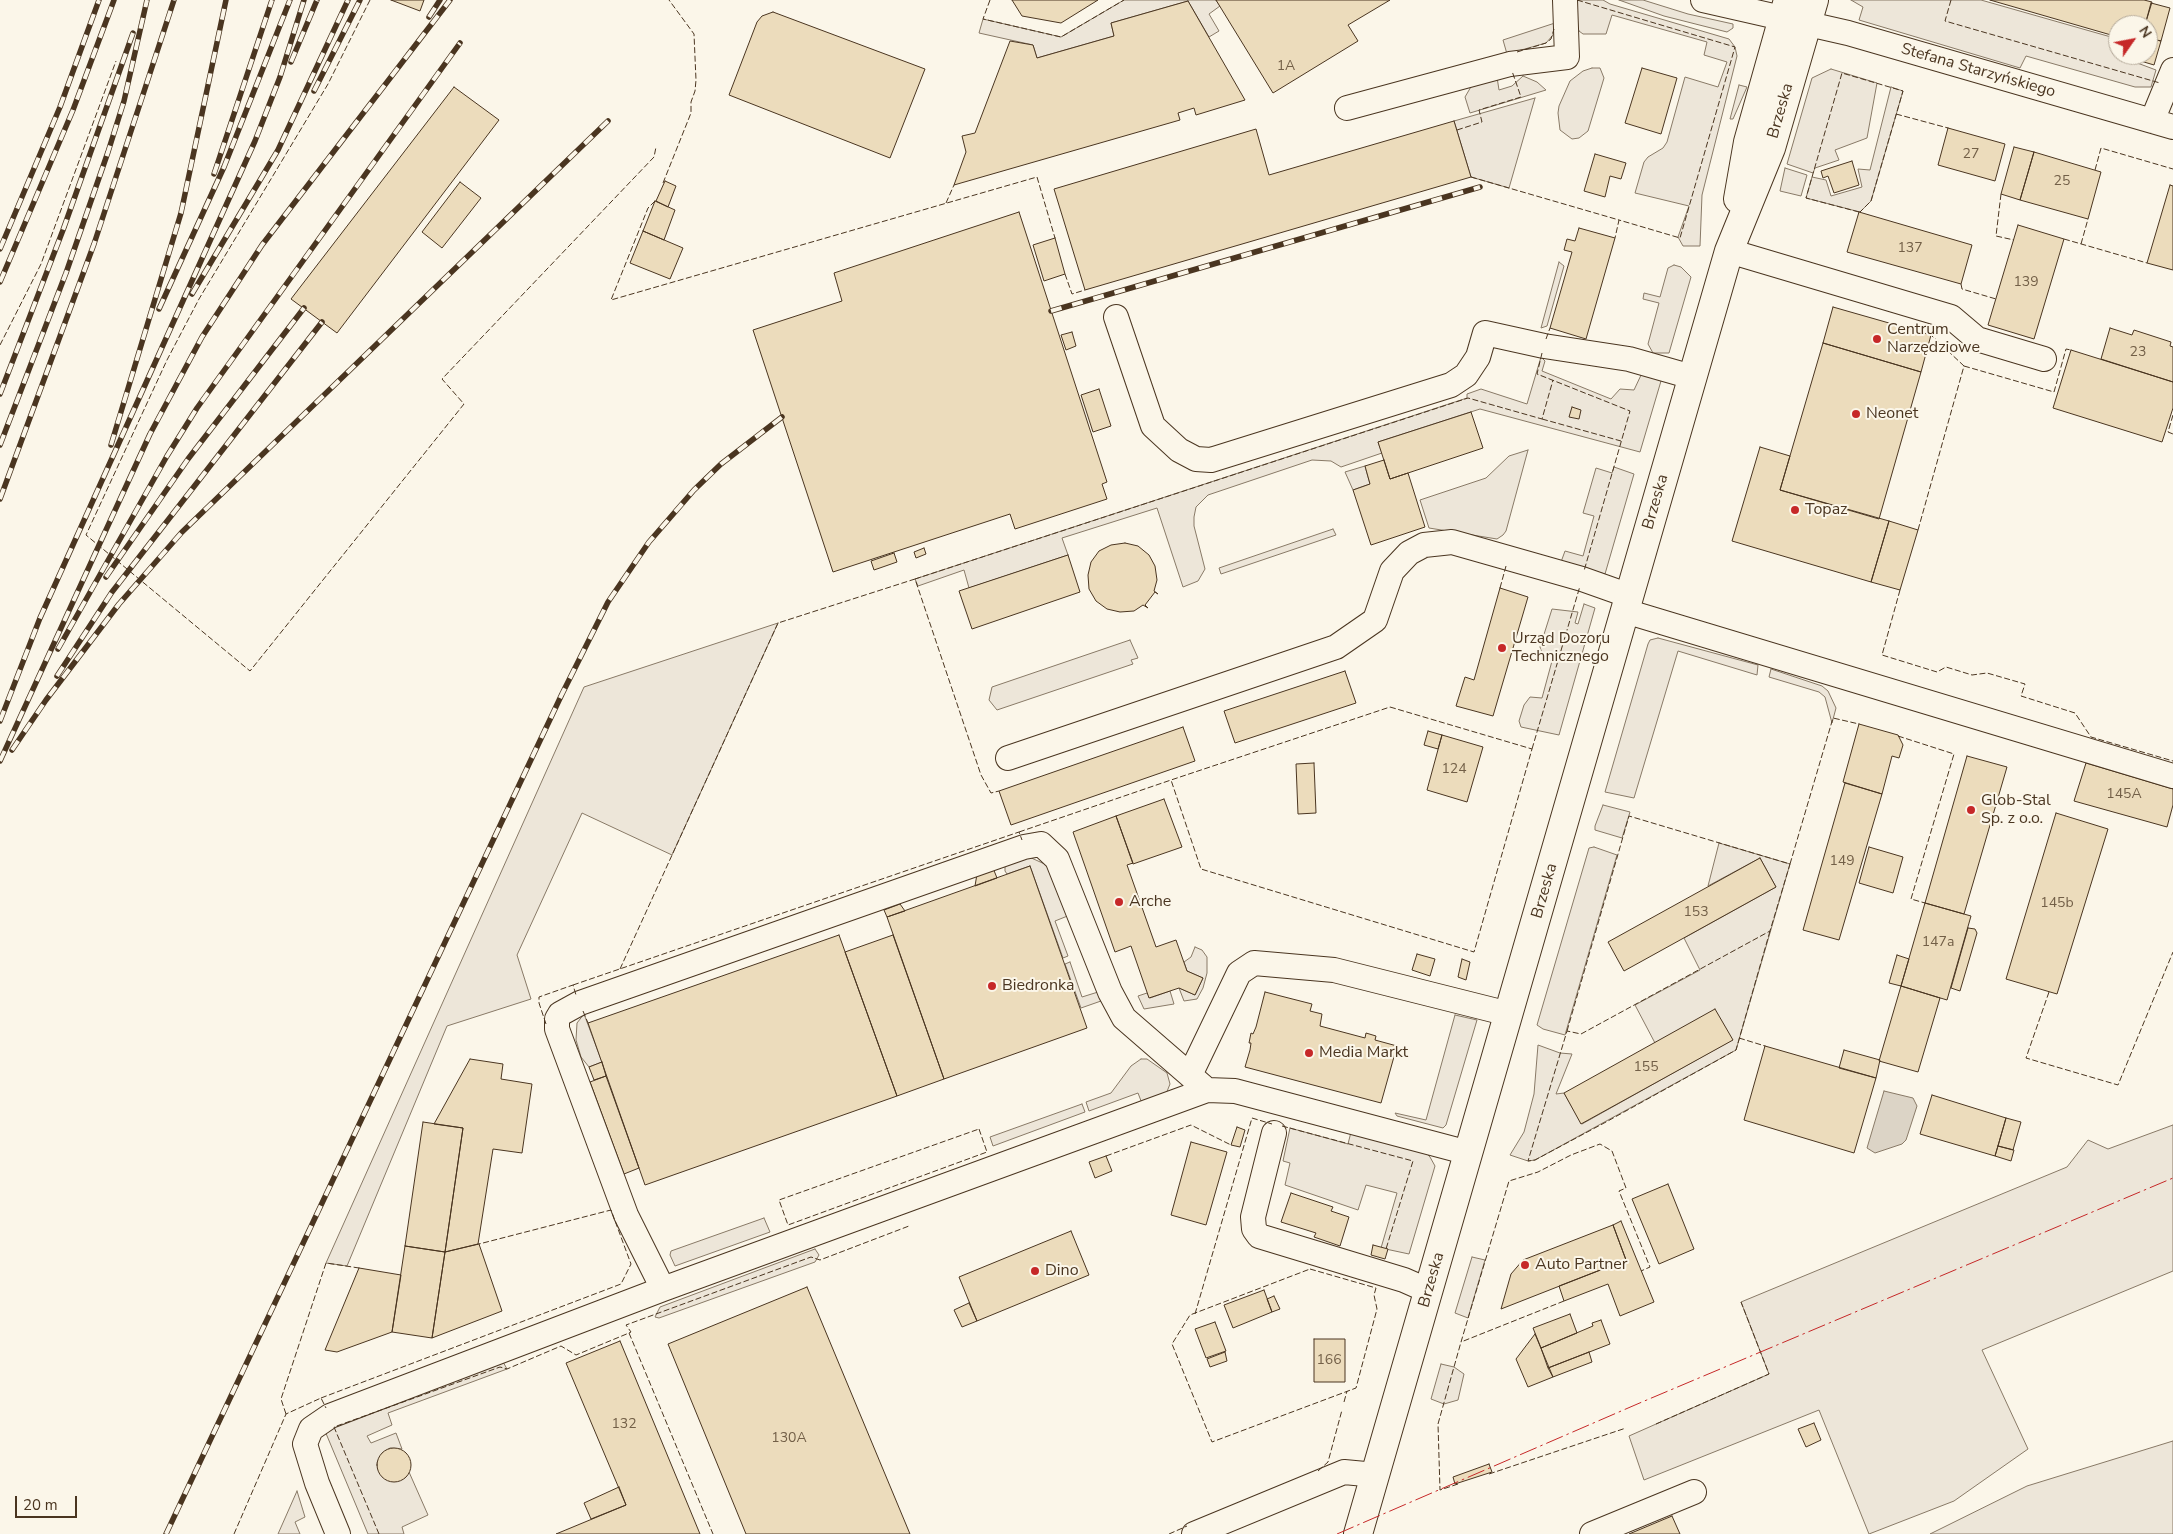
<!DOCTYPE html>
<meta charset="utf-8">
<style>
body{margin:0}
#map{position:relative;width:2173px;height:1534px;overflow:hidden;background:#fbf6e9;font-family:"Nunito Sans",sans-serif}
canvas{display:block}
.north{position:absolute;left:2108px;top:15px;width:50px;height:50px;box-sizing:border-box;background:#fbf6e9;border:1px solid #b4a999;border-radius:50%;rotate:57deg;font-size:14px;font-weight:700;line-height:20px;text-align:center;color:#4a3520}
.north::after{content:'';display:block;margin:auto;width:18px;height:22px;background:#c62828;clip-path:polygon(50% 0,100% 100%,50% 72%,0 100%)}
.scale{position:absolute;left:15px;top:1496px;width:62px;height:22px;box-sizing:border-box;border:2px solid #4a3520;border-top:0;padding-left:6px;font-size:15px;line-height:18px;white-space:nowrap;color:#4a3520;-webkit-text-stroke:4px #fbf6e9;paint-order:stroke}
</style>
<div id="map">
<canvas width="2173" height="1534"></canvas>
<div class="north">N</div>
<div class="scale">20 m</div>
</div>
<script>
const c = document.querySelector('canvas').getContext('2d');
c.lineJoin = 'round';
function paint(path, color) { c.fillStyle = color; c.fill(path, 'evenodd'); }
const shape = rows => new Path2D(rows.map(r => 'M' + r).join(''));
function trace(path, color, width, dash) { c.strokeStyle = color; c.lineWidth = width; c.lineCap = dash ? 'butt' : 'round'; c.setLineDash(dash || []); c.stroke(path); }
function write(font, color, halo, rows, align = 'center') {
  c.font = font + ' "Nunito Sans",sans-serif'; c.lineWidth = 4; c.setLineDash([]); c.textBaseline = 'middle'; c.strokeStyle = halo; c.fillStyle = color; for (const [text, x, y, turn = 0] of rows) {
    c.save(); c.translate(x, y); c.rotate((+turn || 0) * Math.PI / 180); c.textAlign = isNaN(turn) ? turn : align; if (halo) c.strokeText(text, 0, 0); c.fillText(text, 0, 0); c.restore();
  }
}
const green = shape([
 [1124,0,1216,0,1220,6,1209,14,1219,31,1209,37,1188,1,1111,23,1114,36,1037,58,1033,45,979,33,983,19,1061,37,1124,0],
 [1575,0,1603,0,1610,4,1729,39,1735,47,1737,56,1702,195,1700,246,1683,246,1678,237,1689,206,1635,193,1644,162,1648,157,1663,148,1667,142,1685,77,1718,87,1727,62,1704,55,1707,42,1612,15,1606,34,1583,34,1579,31,1574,17,1575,0],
 [1619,0,1643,0,1688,14,1733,24,1733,28,1727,32,1664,16,1619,0],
 [1851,0,1981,0,2118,39,2118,55,2133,55,2132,61,2156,70,2151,87,2135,87,2026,56,2020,68,1859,20,1863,7,1851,0],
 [1555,23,1553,35,1546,43,1507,54,1503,40,1555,23],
 [1592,68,1600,68,1604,78,1588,131,1579,138,1572,139,1560,130,1558,113,1559,106,1570,81,1583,71,1592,68],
 [1831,69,1877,83,1867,138,1835,150,1839,160,1815,168,1813,173,1787,164,1812,78,1831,69],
 [1523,76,1537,82,1546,90,1470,113,1465,97,1472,85,1497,77,1499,90,1512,86,1523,76],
 [1739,85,1747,87,1733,119,1730,119,1739,85],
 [1891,87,1903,91,1871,201,1860,212,1806,198,1812,177,1826,180,1831,196,1862,187,1858,169,1870,170,1891,87],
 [1535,98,1509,188,1471,177,1454,121,1535,98],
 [1785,168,1807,175,1801,196,1780,191,1785,168],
 [1559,262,1564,266,1547,326,1541,328,1559,262],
 [1674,265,1681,267,1691,277,1669,353,1653,353,1648,344,1659,303,1643,299,1644,293,1660,297,1668,268,1674,265],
 [1541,357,1545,361,1542,371,1611,399,1620,389,1634,390,1642,373,1655,376,1661,381,1640,452,1480,409,1378,442,1382,453,1341,467,1331,461,1312,460,1208,495,1196,507,1194,517,1194,526,1205,569,1198,581,1183,587,1157,508,1062,538,1068,555,969,588,964,570,918,586,915,579,1467,398,1467,394,1481,389,1527,404,1541,357],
 [1528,450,1506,531,1503,535,1497,539,1429,528,1420,500,1486,478,1509,456,1528,450],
 [1365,466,1370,484,1353,490,1345,472,1365,466],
 [1614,467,1634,474,1605,574,1561,562,1565,551,1583,556,1594,516,1583,513,1596,468,1612,473,1614,467],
 [1333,529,1336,535,1221,574,1219,568,1333,529],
 [1584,604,1595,608,1559,735,1521,727,1519,721,1524,705,1530,697,1542,698,1552,661,1543,657,1540,647,1552,609,1578,612,1575,623,1578,624,1584,604],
 [778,623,672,855,582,813,517,955,531,999,447,1026,347,1266,326,1263,584,687,778,623],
 [1658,638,1758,665,1757,675,1678,651,1634,798,1605,792,1648,644,1650,640,1658,638],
 [1130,640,1138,658,1131,660,1133,664,997,710,989,700,992,687,1130,640],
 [1771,669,1822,686,1828,691,1836,708,1832,723,1825,697,1819,692,1769,677,1771,669],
 [1603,805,1630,812,1622,838,1595,830,1595,826,1603,805],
 [1719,843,1790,864,1736,1050,1535,1160,1528,1161,1510,1155,1524,1132,1534,1094,1538,1045,1560,1053,1572,1054,1556,1094,1564,1093,1582,1124,1732,1040,1655,1043,1635,1005,1700,970,1684,938,1776,887,1760,858,1708,886,1719,843],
 [1594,847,1617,855,1565,1035,1543,1029,1537,1025,1589,848,1594,847],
 [1027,856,1049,866,1070,915,1055,921,1068,956,1063,958,1030,866,1007,874,1005,871,1005,864,1027,856],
 [1195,947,1202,950,1207,957,1207,973,1203,988,1197,999,1184,1001,1179,988,1195,995,1203,978,1187,971,1184,962,1191,957,1195,947],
 [1070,962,1082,997,1098,992,1101,1001,1081,1008,1065,964,1070,962],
 [1170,991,1174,1004,1144,1009,1138,996,1147,993,1150,998,1170,991],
 [584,1014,602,1062,589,1067,581,1057,576,1040,577,1023,584,1014],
 [1455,1015,1477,1020,1446,1125,1443,1128,1397,1116,1395,1113,1426,1120,1455,1015],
 [1141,1059,1147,1059,1167,1073,1170,1084,1166,1094,1143,1106,1138,1093,1089,1111,1086,1102,1111,1093,1131,1066,1141,1059],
 [1082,1104,1085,1112,993,1146,990,1137,1082,1104],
 [2173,1125,2173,1271,1982,1350,2028,1449,1954,1501,1869,1534,1819,1410,1644,1480,1629,1436,1769,1374,1741,1302,2067,1167,2088,1140,2108,1149,2173,1125],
 [1290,1128,1348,1144,1351,1132,1425,1152,1430,1157,1435,1166,1409,1254,1381,1248,1397,1193,1366,1185,1358,1210,1285,1185,1290,1163,1283,1161,1290,1128],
 [764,1218,770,1232,675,1266,670,1255,671,1251,764,1218],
 [815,1249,819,1255,815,1262,659,1318,655,1317,660,1307,815,1249],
 [1472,1257,1485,1260,1468,1318,1455,1313,1472,1257],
 [502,1360,507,1369,388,1413,392,1425,367,1436,371,1443,396,1433,402,1449,390,1448,382,1453,377,1463,379,1472,386,1479,396,1481,405,1478,409,1472,428,1515,402,1527,404,1534,368,1534,325,1431,333,1424,502,1360],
 [1441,1364,1454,1367,1464,1374,1458,1400,1444,1404,1431,1399,1441,1364],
 [2173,1441,2173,1534,1930,1534,2027,1486,2173,1441],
 [297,1491,305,1517,295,1522,300,1534,278,1534,297,1491]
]);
paint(green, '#ede6d9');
trace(green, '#887966', 1);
const water = shape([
 [1884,1091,1913,1098,1917,1106,1906,1140,1902,1144,1875,1153,1867,1148,1884,1091]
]);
paint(water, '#dcd4c6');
trace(water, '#887966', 1);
const building = shape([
 [391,0,424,0,420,11,391,0],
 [1012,0,1098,0,1061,23,1022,16,1012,0],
 [1216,0,1390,0,1348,25,1358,41,1273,93,1216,0],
 [1990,0,2144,0,2152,2,2145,25,2118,25,2118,37,1990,0],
 [1188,1,1245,100,1196,115,1194,108,1178,113,1180,120,954,185,966,152,962,136,975,133,1010,41,1033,45,1037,58,1114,36,1111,23,1188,1],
 [2151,3,2170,8,2161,41,2148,38,2148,25,2145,25,2151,3],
 [773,12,925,69,890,158,729,95,757,22,762,16,773,12],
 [2148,38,2161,41,2154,65,2134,59,2135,55,2148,55,2148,38],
 [1642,68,1677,78,1661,134,1625,123,1642,68],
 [454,87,499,120,337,333,291,299,454,87],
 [1454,121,1471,177,1085,290,1054,189,1256,129,1269,175,1454,121],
 [1948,128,2005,144,1995,181,1938,165,1948,128],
 [2014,147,2034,152,2020,200,2001,194,2014,147],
 [2034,152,2101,172,2088,219,2020,200,2034,152],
 [1595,154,1626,163,1621,179,1610,176,1605,197,1584,191,1595,154],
 [1852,161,1859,185,1834,193,1828,176,1823,178,1821,171,1852,161],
 [665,181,676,186,668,207,656,201,665,181],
 [460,182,481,198,442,248,422,232,460,182],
 [2170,185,2173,186,2173,270,2147,263,2170,185],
 [655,201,675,210,664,240,643,231,655,201],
 [1019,212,1107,482,1102,484,1107,499,1015,529,1010,514,833,572,753,330,842,301,834,273,1019,212],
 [1859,212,1972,245,1961,284,1847,252,1859,212],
 [2018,225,2064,239,2034,339,1988,325,2018,225],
 [1579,228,1615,238,1586,339,1550,328,1572,252,1564,250,1567,239,1575,241,1579,228],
 [643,231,683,248,670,279,630,263,643,231],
 [1055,238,1065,274,1044,281,1033,245,1055,238],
 [1833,307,1931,335,1921,372,1823,343,1833,307],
 [2110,328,2132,335,2134,330,2171,342,2170,346,2173,347,2173,382,2101,359,2110,328],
 [1072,332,1076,346,1066,350,1061,335,1072,332],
 [1823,343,1921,372,1879,519,1780,490,1823,343],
 [2071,350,2173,382,2173,408,2162,442,2053,408,2071,350],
 [1099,389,1111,426,1093,432,1081,395,1099,389],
 [1572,407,1581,410,1579,419,1569,417,1572,407],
 [1471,412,1483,448,1390,479,1378,442,1471,412],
 [1760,447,1790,456,1780,490,1889,521,1871,582,1732,541,1760,447],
 [1384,460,1390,479,1408,473,1425,527,1371,545,1353,490,1370,484,1365,466,1384,460],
 [1889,521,1918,530,1900,590,1871,582,1889,521],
 [1125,543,1138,546,1149,555,1155,566,1157,580,1154,591,1158,594,1155,592,1145,605,1148,608,1143,605,1134,611,1120,612,1107,609,1096,601,1089,589,1088,575,1091,562,1099,551,1111,545,1125,543],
 [924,548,926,554,916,558,914,552,924,548],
 [894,553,897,562,874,570,871,561,894,553],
 [1068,555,1080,592,972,629,959,591,1068,555],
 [1500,588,1528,597,1493,716,1456,706,1465,677,1474,680,1500,588],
 [1345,671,1356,703,1235,743,1224,711,1345,671],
 [1859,724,1898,735,1903,745,1899,758,1892,756,1882,794,1843,782,1859,724],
 [1183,727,1195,761,1011,825,999,791,1183,727],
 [1428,731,1442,735,1438,749,1424,745,1428,731],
 [1442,735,1483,747,1467,802,1427,790,1442,735],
 [1967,756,2007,767,1964,914,1925,903,1967,756],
 [1314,763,1316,813,1298,814,1296,764,1314,763],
 [2086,763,2173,789,2173,805,2167,827,2074,801,2086,763],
 [1845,783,1882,794,1839,940,1803,930,1845,783],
 [1164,799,1182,847,1133,864,1116,816,1164,799],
 [2056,813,2108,829,2057,994,2006,979,2056,813],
 [1116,816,1133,863,1127,865,1156,947,1176,940,1187,971,1203,978,1195,995,1179,988,1149,998,1131,946,1115,952,1073,832,1116,816],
 [1869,847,1903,857,1893,893,1859,883,1869,847],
 [1760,858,1776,887,1624,971,1608,942,1760,858],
 [1030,866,1087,1028,944,1079,887,917,1030,866],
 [993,868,997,878,975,886,977,874,993,868],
 [1925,903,1971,916,1947,1000,1901,986,1925,903],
 [900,904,905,911,887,917,884,910,900,904],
 [1968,928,1975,929,1977,933,1960,991,1951,988,1968,928],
 [839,935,897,1096,645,1185,588,1023,839,935],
 [893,935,944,1079,897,1096,845,952,893,935],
 [1417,954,1435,959,1430,976,1412,970,1417,954],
 [1897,955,1909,959,1901,986,1889,983,1897,955],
 [1462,959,1470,962,1466,980,1458,977,1462,959],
 [1901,986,1940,998,1918,1072,1879,1061,1901,986],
 [1265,992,1312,1004,1310,1011,1322,1014,1320,1026,1365,1038,1366,1033,1376,1036,1375,1040,1397,1046,1381,1103,1245,1067,1250,1050,1251,1043,1249,1043,1251,1033,1253,1034,1256,1027,1265,992],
 [1715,1009,1733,1040,1581,1124,1564,1093,1715,1009],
 [1765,1046,1876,1078,1854,1153,1744,1120,1765,1046],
 [1844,1050,1880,1060,1876,1078,1839,1068,1844,1050],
 [470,1059,503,1064,501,1079,532,1084,522,1153,493,1149,478,1244,445,1252,463,1128,434,1124,470,1059],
 [602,1062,606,1076,594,1080,589,1067,602,1062],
 [606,1076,639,1168,624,1174,590,1082,606,1076],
 [1932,1095,2006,1118,1995,1156,1920,1134,1932,1095],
 [2006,1118,2021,1122,2013,1150,1998,1146,2006,1118],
 [423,1122,463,1128,445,1252,405,1246,423,1122],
 [1237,1127,1245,1130,1240,1147,1231,1145,1237,1127],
 [1191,1142,1227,1152,1206,1225,1171,1215,1191,1142],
 [1998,1146,2014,1150,2011,1161,1995,1156,1998,1146],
 [1106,1156,1112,1171,1095,1178,1089,1162,1106,1156],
 [1668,1184,1694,1249,1659,1264,1632,1199,1668,1184],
 [1291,1193,1333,1207,1331,1211,1349,1217,1340,1246,1314,1237,1316,1233,1281,1222,1291,1193],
 [1621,1221,1654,1302,1620,1316,1608,1284,1564,1301,1559,1286,1626,1260,1613,1225,1621,1221],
 [1613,1225,1626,1260,1501,1309,1511,1274,1523,1260,1613,1225],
 [1071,1231,1089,1275,977,1321,959,1277,1071,1231],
 [479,1244,502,1311,432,1338,445,1252,479,1244],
 [1373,1245,1388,1249,1385,1259,1371,1255,1373,1245],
 [405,1246,445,1252,432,1338,392,1332,405,1246],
 [359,1268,401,1275,392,1332,337,1352,325,1350,359,1268],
 [807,1287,910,1534,746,1534,668,1344,807,1287],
 [1264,1290,1272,1312,1233,1328,1224,1305,1264,1290],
 [1274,1296,1280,1309,1272,1312,1267,1299,1274,1296],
 [969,1303,977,1321,962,1327,954,1310,969,1303],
 [1570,1314,1577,1333,1541,1348,1533,1328,1570,1314],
 [1601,1320,1610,1344,1548,1368,1541,1348,1593,1326,1592,1323,1601,1320],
 [1215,1322,1226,1351,1206,1358,1195,1329,1215,1322],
 [1535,1334,1553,1377,1528,1387,1516,1359,1535,1334],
 [1314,1339,1345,1339,1345,1382,1314,1382,1314,1339],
 [620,1341,700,1534,556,1534,626,1505,566,1363,620,1341],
 [1225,1352,1227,1361,1210,1367,1207,1359,1225,1352],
 [1589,1352,1592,1362,1553,1377,1548,1368,1589,1352],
 [1814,1423,1821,1440,1806,1447,1798,1429,1814,1423],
 '377 1465a17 17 0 1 1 34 0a17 17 0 1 1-34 0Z',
 [1489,1464,1492,1472,1455,1484,1453,1477,1489,1464],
 [619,1487,626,1505,591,1519,584,1503,619,1487],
 [1672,1516,1680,1534,1629,1534,1672,1516]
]);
paint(building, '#ecdcbc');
trace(building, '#4a3520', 1);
const minor = shape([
 [1703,0,1848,33,2173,127],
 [1347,108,1510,64,1567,57,1565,0],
 [2152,121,2173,70],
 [1729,251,1951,317,1977,339,2044,359],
 [1116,317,1153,426,1179,450,1196,459,1211,460,1451,385,1466,375,1478,357,1485,333,1544,346,1629,359,1692,377],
 [1625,611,2173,776],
 [1008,758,1336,647,1375,620,1392,571,1409,553,1424,545,1452,542,1582,579,1630,596],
 [1190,1075,1239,973,1254,963,1334,970,1509,1014],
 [1274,1133,1253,1217,1254,1229,1259,1236,1404,1280,1429,1291],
 [663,1289,626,1215,557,1029,557,1019,560,1014,580,1003,1024,847,1041,844,1057,859,1110,992,1124,1018,1207,1090],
 [338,1534,317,1483,305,1444,311,1429,330,1416,663,1289,1207,1090,1235,1091,1469,1153],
 [1194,1534,1344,1472,1376,1475],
 [1592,1534,1694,1492]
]);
const major = shape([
 [1738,199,1748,142,1788,0],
 [1358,1534,1729,251,1771,148,1814,0]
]);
trace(minor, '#4a3520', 26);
trace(major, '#4a3520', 30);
trace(minor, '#fbf6e9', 24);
trace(major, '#fbf6e9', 28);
const rail = shape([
 [429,17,440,0],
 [291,62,317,0],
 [314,91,360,0],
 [214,174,272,0],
 [0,249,60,107,99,0],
 [0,282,73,110,114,0],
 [192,294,278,150,348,0],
 [159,309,224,167,290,0],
 [1051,311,1480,187],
 [0,394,63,230,133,33],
 [0,445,66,273,108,152,124,101,147,0],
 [111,445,181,213,226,0],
 [0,499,94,244,174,0],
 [106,577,188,459,304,308],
 [58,649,167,456,197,408,460,43],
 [57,676,112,592,322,322],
 [0,721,40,618,255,141,280,77,304,0],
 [12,750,46,700,119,604,182,532,608,121],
 [0,761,150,434,202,337,262,245,450,0],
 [166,1534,562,694,608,602,649,542,694,490,721,464,782,417]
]);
trace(rail, '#4a3520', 5.5);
trace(rail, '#fbf6e9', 4, [11]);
trace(shape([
 [370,0,328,84,199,299,167,360,86,535,250,671,464,404,442,379,654,157,656,147],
 [990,0,983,19,1061,37,1124,0],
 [1577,0,1735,47,1680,238,1619,220],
 [1951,0,1945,21,2160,83],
 [1517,52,1546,43,1551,39,1554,29],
 [1896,114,1948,128],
 [1457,130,1482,122,1479,110,1521,97,1512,71],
 [2095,170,2101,148,2173,169],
 [1471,177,1619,220,1615,238],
 [663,183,691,113,691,102,695,91,696,80,694,34,669,0],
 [2001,194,1996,236,2014,240],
 [655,201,648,208,611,300,1037,177,1055,238],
 [946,203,954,185],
 [1859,212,1806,198,1842,73,1903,91,1871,201,1860,212],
 [2064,239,2147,263],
 [2081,244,2088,219],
 [1065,274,1072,294,1085,290],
 [1961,284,1962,289,1996,299],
 [1546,339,1550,328],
 [0,345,41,264,116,61],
 [1542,353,1537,374,1630,411,1584,571],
 [1964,366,2054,392,2066,349,2071,350],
 [2173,415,2168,432,2173,434],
 [1542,419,1621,441],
 [1918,530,1964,366,1931,335],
 [915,579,1468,398,1542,419,1553,380],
 [1500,588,1506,566],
 [1900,590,1882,655,1937,672,1946,667,1972,675,1987,673,2025,684,2021,696,2075,713,2091,737,2173,761],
 [1390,707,1532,749,1474,952,1201,869,1171,780,1390,707],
 [1898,736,1954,754,1911,899,1925,903],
 [1532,749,1580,586],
 [1019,832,1171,780],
 [1790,864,1833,718,1859,724],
 [1770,931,1736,1050,1606,1122,1535,1160,1528,1161,1567,1031,1581,1034,1770,931],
 [620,969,778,623,915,579,981,775,991,793,999,791],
 [573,985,1019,832,1022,840],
 [2049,992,2026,1058,2118,1085,2173,952],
 [583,1011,588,1023],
 [546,1024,539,1003,539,997,573,985,576,995],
 [1567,1031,1629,816,1790,864,1770,931],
 [1739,1038,1765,1046],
 [1282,1126,1413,1161,1386,1249],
 [979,1129,987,1152,788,1225,779,1200,979,1129],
 [1106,1156,1191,1125,1231,1145],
 [1310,1269,1376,1288,1374,1295,1377,1309,1356,1388,1212,1442,1172,1344,1190,1315,1310,1269],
 [1564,1301,1461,1342,1509,1181,1538,1172,1571,1155,1600,1144,1612,1151,1626,1188,1619,1191,1650,1267,1641,1271],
 [1195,1314,1252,1118,1272,1124],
 [629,1333,631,1332,626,1325,811,1257,820,1260,909,1226],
 [321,1398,621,1284,631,1264,611,1210,479,1244],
 [1344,1402,1347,1391],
 [286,1414,281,1399,326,1263,359,1268],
 [1656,1424,1769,1374,1741,1302],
 [1318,1471,1328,1462,1342,1410],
 [1489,1474,1626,1428],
 [1458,1484,1440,1490,1438,1424,1461,1342],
 [234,1534,286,1414,321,1398,326,1408],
 [379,1534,334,1427,500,1367,507,1369,561,1346,576,1355,629,1333,713,1534],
 [1169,1534,1187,1526]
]), '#4a3520', 1, [6, 2.5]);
trace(shape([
 [1337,1534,1642,1402,2173,1178]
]), '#c62828', 1, [18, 4, 2.5, 4]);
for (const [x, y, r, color] of [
 [1877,339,5,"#c62828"],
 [1856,414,5,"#c62828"],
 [1795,510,5,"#c62828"],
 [1502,648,5,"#c62828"],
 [1971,810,5,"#c62828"],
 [1119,902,5,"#c62828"],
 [992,986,5,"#c62828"],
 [1309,1053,5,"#c62828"],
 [1525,1265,5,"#c62828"],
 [1035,1271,5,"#c62828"]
]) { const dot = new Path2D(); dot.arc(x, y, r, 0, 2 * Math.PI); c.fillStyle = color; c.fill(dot); trace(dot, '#fbf6e9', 2); }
write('14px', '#725f47', null, [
 ["1A",1286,67],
 ["27",1971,155],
 ["25",2062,182],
 ["137",1910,249],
 ["139",2026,283],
 ["23",2138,353],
 ["124",1454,770],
 ["145A",2124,795],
 ["149",1842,862],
 ["145b",2057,904],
 ["153",1696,913],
 ["147a",1938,943],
 ["155",1646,1068],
 ["166",1329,1361],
 ["132",624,1425],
 ["130A",789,1439]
]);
write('16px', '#4a3520', '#fbf6e9', [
 ["Stefana Starzyńskiego",1978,71,16],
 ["Brzeska",1781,111,-74],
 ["Brzeska",1656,502,-74],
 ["Brzeska",1545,891,-74],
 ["Brzeska",1432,1280,-74]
]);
write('16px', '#4a3520', '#fbf6e9', [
 ["Centrum",1887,330],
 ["Narzędziowe",1887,348],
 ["Neonet",1866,414],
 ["Topaz",1805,510],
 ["Urząd Dozoru",1512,639],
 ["Technicznego",1512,657],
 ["Glob-Stal",1981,801],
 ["Sp. z o.o.",1981,819],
 ["Arche",1129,902],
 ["Biedronka",1002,986],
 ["Media Markt",1319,1053],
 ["Auto Partner",1535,1265],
 ["Dino",1045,1271]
], 'left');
</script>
